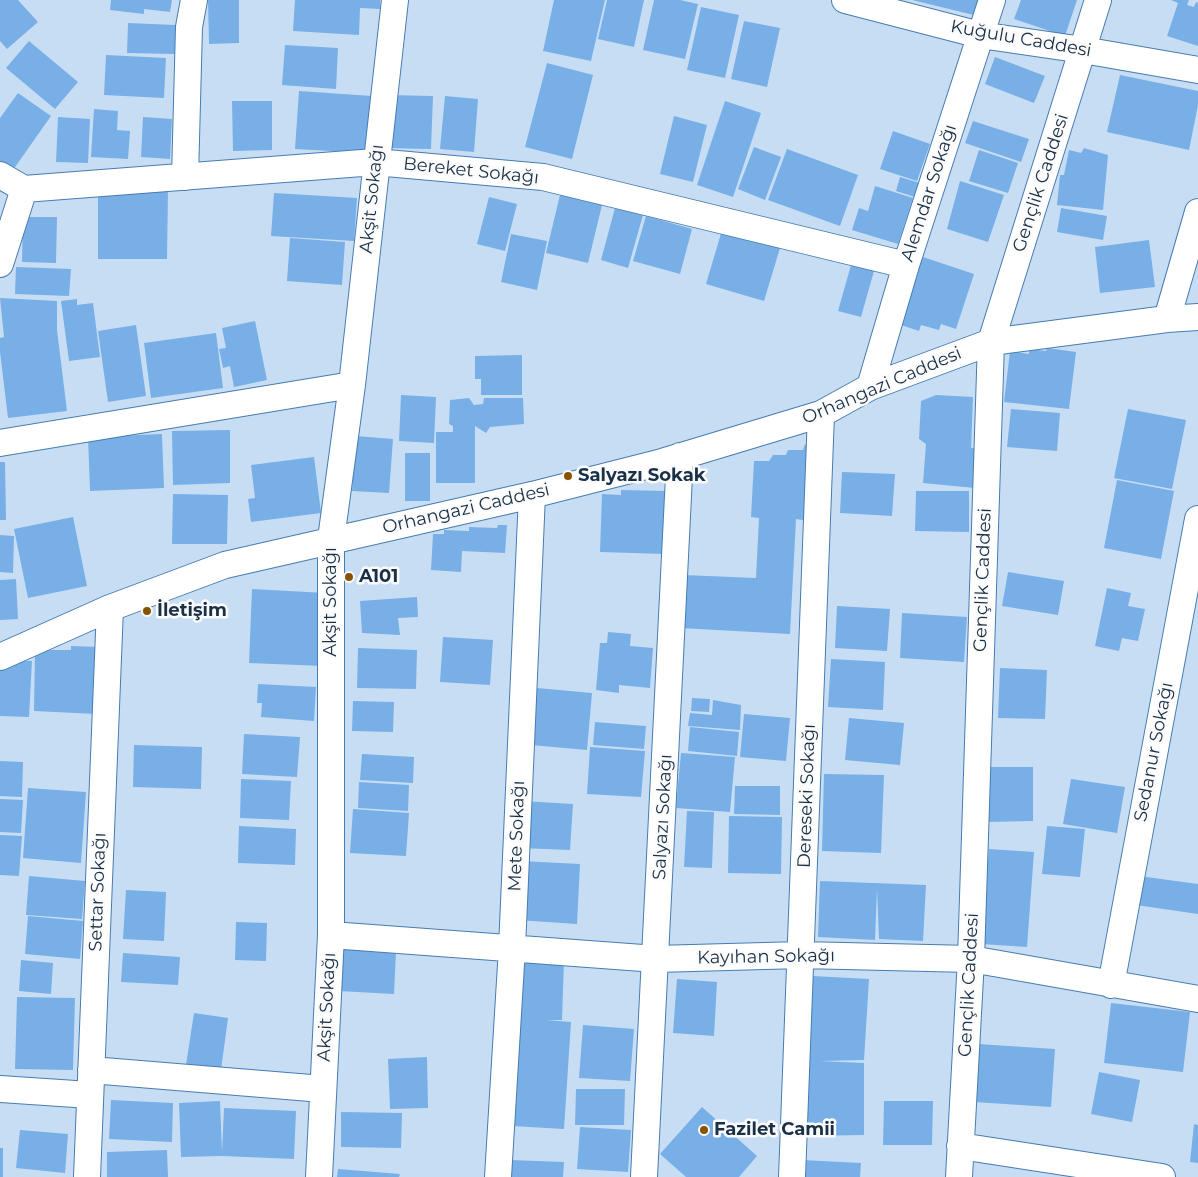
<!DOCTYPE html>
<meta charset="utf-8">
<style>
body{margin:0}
canvas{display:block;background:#c7ddf4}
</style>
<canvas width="1198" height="1177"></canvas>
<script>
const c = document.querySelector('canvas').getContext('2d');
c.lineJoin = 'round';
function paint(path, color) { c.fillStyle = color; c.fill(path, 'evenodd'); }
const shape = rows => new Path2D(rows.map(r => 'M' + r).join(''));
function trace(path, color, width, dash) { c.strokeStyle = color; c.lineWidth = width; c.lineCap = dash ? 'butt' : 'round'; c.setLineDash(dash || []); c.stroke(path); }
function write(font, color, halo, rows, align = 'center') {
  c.font = font + ' Montserrat,sans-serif'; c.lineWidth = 5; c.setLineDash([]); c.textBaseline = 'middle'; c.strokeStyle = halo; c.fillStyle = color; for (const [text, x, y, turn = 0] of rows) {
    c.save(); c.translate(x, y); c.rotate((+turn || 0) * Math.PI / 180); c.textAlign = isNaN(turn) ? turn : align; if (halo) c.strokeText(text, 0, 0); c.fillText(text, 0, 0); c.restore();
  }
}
paint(shape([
 [0,0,18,0,38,22,7,49,0,41],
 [111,0,172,0,170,12,144,9,144,14,110,10],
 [208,0,239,0,239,43,209,44],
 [295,0,380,0,380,9,360,8,359,35,293,31],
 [554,0,605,0,591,61,543,51],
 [607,0,644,0,634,47,598,39],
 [654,0,680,0,698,4,685,59,643,50],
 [912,0,982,0,978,16],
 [1021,0,1077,0,1065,36,1014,19],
 [1171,0,1189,0,1187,5,1194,7,1196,2,1198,3,1198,46,1167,36,1178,3],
 [701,7,739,15,725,78,687,70],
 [744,21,780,28,767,87,731,79],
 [128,23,175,25,175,54,127,53],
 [29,41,78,82,55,109,6,68],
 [285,45,338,48,336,89,282,85],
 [106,55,166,58,164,98,104,95],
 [995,57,1045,76,1034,103,985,84],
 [547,63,593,75,572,159,525,147],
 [1120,75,1198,91,1198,105,1189,150,1107,132],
 [299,91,372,96,368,153,295,149],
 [18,93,51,116,13,170,0,161,0,118],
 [387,95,433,96,431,149,385,148],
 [445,96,478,99,474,152,440,149],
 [232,101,272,101,272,150,233,151],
 [725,101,761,113,733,197,697,185],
 [94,109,118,111,117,130,130,131,128,159,91,157],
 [674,116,707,125,693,182,660,174],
 [58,117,90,119,88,163,56,162],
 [143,117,172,119,170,159,141,157],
 [973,121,1029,139,1021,162,965,143],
 [893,131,930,144,917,181,880,169],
 [754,147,781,157,765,200,738,189],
 [1084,148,1108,155,1103,210,1057,205,1060,175,1064,175,1069,150,1081,153],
 [787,149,858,175,840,226,768,200],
 [979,150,1018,163,1008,193,969,181],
 [900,177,920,183,915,197,896,191],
 [960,181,1004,195,988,242,947,229],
 [875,186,913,198,898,244,852,230,859,208,868,211],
 [98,189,168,189,167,259,98,259],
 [274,193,357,198,354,241,271,236],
 [560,195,602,205,588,263,546,253],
 [489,197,517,204,505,251,477,244],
 [615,208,643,215,628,268,601,260],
 [1061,208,1107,216,1103,240,1057,232],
 [646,216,692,229,680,274,633,261],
 [23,217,57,217,56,263,22,262],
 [722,230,780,248,764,301,706,284],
 [511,234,547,241,537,290,501,282],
 [290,238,345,242,342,285,287,281],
 [1149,240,1155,287,1100,293,1095,247],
 [914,254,974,274,956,329,941,324,939,330,921,325,919,331,892,322],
 [851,265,874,271,861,317,838,311],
 [16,267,71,269,69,296,15,294],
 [0,298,57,301,57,330,67,411,8,418,0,352,0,338,4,337],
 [77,299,77,305,93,303,100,357,69,361,61,301],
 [255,321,267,380,234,387,230,366,223,368,219,349,226,348,222,328],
 [136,325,146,396,108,402,98,331],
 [216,333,223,388,151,398,144,343],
 [1047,348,1076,352,1069,409,1004,402,1010,351,1029,354,1029,349,1046,351],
 [522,355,522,395,481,395,481,379,475,379,475,356],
 [401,395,436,397,434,443,399,441],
 [936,395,973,397,971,448,978,448,975,488,923,483,926,444,919,439,921,401],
 [469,398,474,405,483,404,484,398,523,398,524,424,490,427,486,433,475,426,475,483,436,483,436,432,453,432,453,426,449,424,450,400],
 [1011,409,1060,413,1057,451,1007,447],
 [1128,409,1186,420,1172,489,1114,478],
 [230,430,230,483,173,485,172,431],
 [162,434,164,488,90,491,88,437],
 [356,436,393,439,389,493,352,491],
 [805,444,813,450,809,521,796,519,790,634,680,628,683,575,756,578,759,518,751,517,754,461,769,461,773,455,786,455,788,450,803,450],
 [405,453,430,453,430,501,405,501],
 [314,457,321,513,251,522,248,499,255,498,251,465],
 [0,462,5,462,6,520,0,520],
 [842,472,895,474,892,516,840,513],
 [1117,480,1174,491,1161,559,1104,548],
 [621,490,667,491,665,554,600,552,602,494,621,495],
 [916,491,969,491,969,532,915,531],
 [173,494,228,495,227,544,172,544],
 [73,517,87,586,28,598,14,529],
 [498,525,507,525,505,553,462,551,461,572,431,570,433,534,444,534,444,530,469,531,469,527,497,528],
 [0,535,14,536,13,573,0,572],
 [1008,572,1064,581,1058,615,1002,606],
 [16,579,18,619,0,620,0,580],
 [1107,588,1131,593,1128,606,1145,609,1138,641,1122,638,1119,651,1095,646],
 [252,589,326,593,323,666,249,663],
 [417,597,418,617,398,618,400,635,362,633,360,601],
 [837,606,890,609,887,651,835,648],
 [902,613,967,617,964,662,900,658],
 [608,632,631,634,630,646,653,648,650,688,619,685,619,693,596,690,600,643,607,643],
 [443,637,493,640,490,685,440,682],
 [71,646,99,647,96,714,34,711,35,650,71,650],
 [358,648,417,650,416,689,357,688],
 [831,659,885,662,883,710,828,707],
 [5,660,32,661,29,717,0,716,0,668],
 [1000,668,1047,670,1045,719,998,718],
 [258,684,316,687,314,721,261,717,262,703,257,703],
 [537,688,592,693,587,750,531,745],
 [692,698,710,699,709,712,691,711],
 [713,700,741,705,740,730,688,726,690,713,712,715],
 [353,701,394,702,393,732,352,731],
 [744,714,790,718,786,761,740,757],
 [849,718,904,723,900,765,845,760],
 [595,722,646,726,644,749,593,745],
 [690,727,739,732,737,756,688,751],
 [244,734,300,737,297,777,242,774],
 [134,745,202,747,201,789,133,787],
 [590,747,645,751,641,797,587,794],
 [681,753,735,757,730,812,676,808],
 [362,754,414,757,413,783,360,780],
 [0,761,23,762,22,797,0,796],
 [985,767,1033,767,1033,821,985,822],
 [824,774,884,775,881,853,822,851],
 [241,779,291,781,289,820,240,818],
 [1071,779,1125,787,1117,833,1063,824],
 [359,782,409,785,408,811,358,808],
 [735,786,780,786,780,815,734,814],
 [28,788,86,792,81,863,23,858],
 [0,799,23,800,21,833,0,832],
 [522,801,573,804,570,850,520,848],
 [353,809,409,813,406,856,350,853],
 [687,811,714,812,712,868,684,867],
 [729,816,782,817,781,874,728,873],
 [239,826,296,829,295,865,238,863],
 [1047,826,1085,829,1080,877,1042,874],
 [0,835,22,836,19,876,0,875],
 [989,849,1034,852,1027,947,981,944],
 [521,861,580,864,577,924,517,920],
 [29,876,85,881,82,919,26,915],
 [1139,876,1198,884,1198,914,1136,905],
 [820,881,926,885,923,941,879,939,877,889,875,940,818,937],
 [126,890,166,892,164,941,123,939],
 [28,916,83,921,80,959,25,954],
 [236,922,267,923,266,961,235,960],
 [340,949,396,952,394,994,338,991],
 [123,953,180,957,178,985,121,982],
 [522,958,564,960,562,1020,546,1020,571,1022,564,1129,512,1126],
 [21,960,53,963,51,994,19,991],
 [813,976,869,979,864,1060,820,1061,864,1063,864,1135,807,1136],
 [677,979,717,982,714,1036,673,1033],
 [17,997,75,998,73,1070,15,1069],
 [1111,1003,1190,1012,1183,1072,1104,1063],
 [194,1013,228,1018,221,1070,186,1065],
 [583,1025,634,1029,630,1081,579,1078],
 [978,1044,1055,1049,1051,1107,974,1102],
 [427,1057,428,1108,390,1109,388,1059],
 [1099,1072,1140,1080,1132,1122,1091,1114],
 [576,1089,625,1089,624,1125,575,1125],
 [111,1100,173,1103,172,1142,109,1139],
 [220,1101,222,1152,224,1108,296,1111,294,1159,222,1156,181,1157,179,1103],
 [884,1101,933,1101,932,1145,883,1145],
 [702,1107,757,1156,739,1177,686,1177,660,1154],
 [341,1112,402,1113,401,1148,341,1147],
 [1194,1124,1198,1125,1198,1163,1190,1162],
 [580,1127,631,1130,628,1172,577,1169],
 [20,1130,68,1134,65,1173,16,1168],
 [0,1148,3,1148,3,1177,0,1177],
 [167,1150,168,1177,107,1177,107,1152],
 [510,1160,564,1162,563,1177,509,1177],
 [802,1160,861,1163,860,1177,801,1177],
 [338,1169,400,1174,399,1177,337,1177]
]), '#79afe7');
const minor = shape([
 [845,0,980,35,1083,50,1198,70],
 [0,175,24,189,375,162,543,177,906,265],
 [185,177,189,27,194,0],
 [0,264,24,189],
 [1167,319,1198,212],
 [870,387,906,265,992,0],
 [0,443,352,385],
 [0,657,110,608,225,565,532,495,662,462,821,414,870,387,991,342,1167,319,1198,317],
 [331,935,656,959,801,955,971,959,1198,999],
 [1111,985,1198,519],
 [91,1070,323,1089],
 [0,1089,90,1095],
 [960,1146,1162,1177],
 [87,1177,110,608],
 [319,1177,331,935,331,539,352,385,395,0],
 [498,1177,512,948,532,495],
 [644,1177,680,456],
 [792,1177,821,414],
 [959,1177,971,959,991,342,1098,0]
]);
trace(minor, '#477cb0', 28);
trace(minor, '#fff', 26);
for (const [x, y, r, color] of [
 [568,476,5,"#875400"],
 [349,577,5,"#875400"],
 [147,611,5,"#875400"],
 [704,1130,5,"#875400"]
]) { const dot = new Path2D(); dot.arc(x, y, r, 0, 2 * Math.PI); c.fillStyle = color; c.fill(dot); trace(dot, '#fbfbfb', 2); }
write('18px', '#1a3047', '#fbfbfb', [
 ["Kuğulu Caddesi",1021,39,10],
 ["Bereket Sokağı",471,171,6],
 ["Gençlik Caddesi",1041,183,-72],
 ["Alemdar Sokağı",929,193,-72],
 ["Akşit Sokağı",372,199,-84],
 ["Orhangazi Caddesi",882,386,-23],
 ["Orhangazi Caddesi",466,509,-13],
 ["Gençlik Caddesi",983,580,-88],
 ["Akşit Sokağı",331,602,-90],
 ["Sedanur Sokağı",1154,752,-79],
 ["Dereseki Sokağı",807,796,-88],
 ["Salyazı Sokağı",663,817,-87],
 ["Mete Sokağı",517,836,-88],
 ["Settar Sokağı",98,892,-88],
 ["Kayıhan Sokağı",766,957,-1],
 ["Gençlik Caddesi",969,985,-87],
 ["Akşit Sokağı",327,1007,-87]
]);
write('bold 18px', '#1a3047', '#fbfbfb', [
 ["Salyazı Sokak",578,476],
 ["A101",359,577],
 ["İletişim",157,611],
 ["Fazilet Camii",714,1130]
], 'left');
</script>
